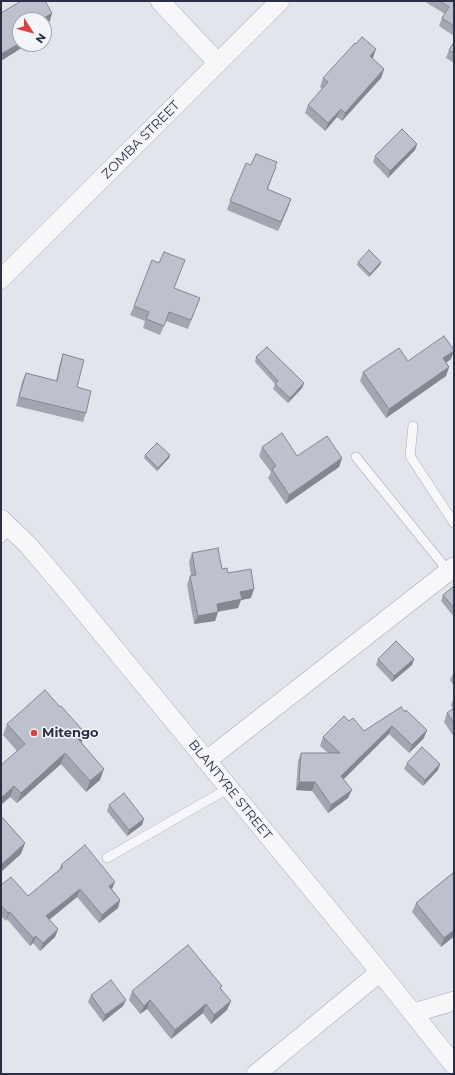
<!DOCTYPE html>
<style>
body{margin:0}
#map{position:relative;width:455px;height:1075px;overflow:hidden;background:#e3e5ec;font-family:Montserrat,sans-serif}
canvas{display:block}
.frame{position:absolute;inset:0;border:2px solid #2a2f46;pointer-events:none}
.north{position:absolute;left:12px;top:12px;width:40px;height:40px;box-sizing:border-box;background:#f4f5f9;border:1px solid #a3a6b1;border-radius:50%;rotate:126deg;font-size:11px;font-weight:700;line-height:16px;text-align:center;color:#2a2f46}
.north::after{content:'';display:block;margin:auto;width:14px;height:18px;background:#d84441;clip-path:polygon(50% 0,100% 100%,50% 72%,0 100%)}
</style>
<div id="map">
<canvas width="455" height="1075"></canvas>
<div class="frame"></div>
<div class="north">N</div>
</div>
<script>
const c = document.querySelector('canvas').getContext('2d');
c.lineJoin = 'round';
const shape = rows => new Path2D(rows.map(r => 'M' + r).join(''));
function trace(path, color, width, dash) { c.strokeStyle = color; c.lineWidth = width; c.lineCap = dash ? 'butt' : 'round'; c.setLineDash(dash || []); c.stroke(path); }
function paint(path, color) { c.fillStyle = color; c.fill(path, 'evenodd'); }
function write(font, color, halo, rows, align = 'center') {
  c.font = font + ' Montserrat,sans-serif'; c.lineWidth = 3; c.setLineDash([]); c.textBaseline = 'middle'; c.strokeStyle = halo; c.fillStyle = color; for (const [text, x, y, turn = 0] of rows) {
    c.save(); c.translate(x, y); c.rotate((+turn || 0) * Math.PI / 180); c.textAlign = isNaN(turn) ? turn : align; if (halo) c.strokeText(text, 0, 0); c.fillText(text, 0, 0); c.restore();
  }
}
const service = shape([
 [413,426,410,456,454,523],
 [356,457,449,572],
 [1,538,11,529],
 [107,858,229,788]
]);
const minor = shape([
 [160,1,218,63],
 [1,279,280,1],
 [1,519,28,545,68,592,380,972,454,1065],
 [206,761,454,567],
 [413,1013,454,1001],
 [256,1074,380,972]
]);
trace(service, '#a8abb7', 10);
trace(minor, '#a8abb7', 20);
trace(service, '#f7f7fa', 9);
trace(minor, '#f7f7fa', 19);
paint(shape([
 [424,1,454,1,454,36,439,26,442,18,445,14],
 [454,42,454,63,446,58,449,50],
 [372,58,384,69,381,78,342,121,337,117,325,131,305,113,308,105,322,89,320,87,323,78,373,58],
 [417,144,415,150,388,178,373,162,375,156],
 [251,165,275,166,276,167,268,189,291,199,278,231,227,210,230,201],
 [358,262,380,265,369,277,357,265],
 [174,289,200,298,188,329,166,321,160,335,143,328,145,321,130,315,134,306],
 [63,354,77,387,86,413,83,422,16,406,22,382,26,373,56,381,60,363],
 [256,357,304,383,302,388,288,403,273,389,275,384,255,362],
 [451,359,446,363,449,367,446,376,386,418,360,381,363,372,408,361],
 [262,447,297,456,342,458,339,467,286,504,268,478,271,472,259,456],
 [145,455,170,455,169,458,157,471,144,458],
 [192,553,228,573,251,598,241,600,238,608,218,612,215,621,194,624,187,585,190,576,191,576,189,562],
 [454,586,454,617,441,601,443,595],
 [378,659,414,659,412,665,392,682,376,665],
 [454,671,454,686,450,680],
 [454,697,454,737,444,722,447,713,453,709,451,705],
 [60,707,85,733,81,743,100,780,86,792,61,764,17,803,10,797,17,751,3,735,7,724],
 [401,707,424,738,409,753,389,734,343,779,348,798,328,813,312,791,296,790,298,761,301,753,328,753,320,746,323,737,349,721,364,731],
 [407,763,440,764,438,770,423,786,404,769],
 [109,805,142,825,127,836,107,811],
 [61,865,112,889,120,900,118,908,99,923,77,897,49,920,58,929,55,937,40,951,33,943,30,946,7,919,6,921,1,916,1,885,28,896,59,870],
 [454,872,454,940,452,938,441,947,412,912,416,903],
 [221,989,231,1001,227,1010,211,1024,203,1013,171,1039,147,1009,140,1014,129,1000,132,991],
 [91,995,123,1006,103,1022,88,1002]
]), '#a3a5b0');
paint(shape([
 [52,13,50,21,44,24,44,20,41,20],
 [20,43,20,44,28,44,1,61,1,54],
 [376,49,373,58,367,65,370,56],
 [384,69,381,78,342,121,345,113],
 [341,109,337,117,325,131,328,123],
 [417,144,415,150,388,178,390,171],
 [291,199,288,208,278,231,281,222],
 [381,262,380,265,369,277,370,274],
 [454,351,451,359,440,367,443,358],
 [449,367,446,376,386,418,389,409],
 [304,383,302,388,288,403,290,398],
 [170,455,169,458,157,471,158,468],
 [342,458,339,467,286,504,289,495],
 [254,589,251,598,241,600,238,608,213,612,217,604,240,592],
 [218,612,215,621,194,624,198,616],
 [414,659,412,665,392,682,394,676],
 [392,726,389,734,338,785,341,776],
 [427,730,424,738,409,753,412,745],
 [85,733,81,744,78,739],
 [65,753,61,764,17,803,21,793],
 [440,764,438,770,423,786,425,780],
 [104,769,100,780,86,792,90,781],
 [299,782,315,782,312,791,296,790],
 [14,786,10,797,1,805,1,798],
 [352,790,348,798,328,813,331,805],
 [144,819,142,825,127,836,129,830],
 [25,843,21,854,1,872,1,866,2,864],
 [115,882,112,889,107,894,109,886],
 [80,889,77,897,44,924,46,916],
 [120,900,118,908,99,923,102,915],
 [10,912,7,919,6,921,8,913],
 [58,929,55,937,40,951,43,943],
 [454,930,454,933,452,938,441,947,444,938],
 [36,936,33,943,30,946,33,938],
 [126,1000,123,1006,103,1022,105,1015],
 [150,1000,147,1009,140,1014,144,1006],
 [231,1001,227,1010,211,1024,214,1015],
 [206,1004,203,1013,171,1039,175,1030]
]), '#848690');
const building = shape([
 [21,1,45,1,52,13,41,20,20,20,20,43,1,54,1,13,21,1],
 [440,1,454,1,454,26,442,18,449,7,440,1],
 [362,37,376,49,370,56,384,69,345,113,341,109,328,123,308,105,328,82,323,78,355,43,356,44,362,37],
 [454,42,454,53,449,50,454,42],
 [402,129,417,144,390,171,375,156,402,129],
 [256,154,277,162,275,166,276,167,267,189,291,199,281,222,230,201,246,163,251,165,256,154],
 [369,250,381,262,370,274,358,262,369,250],
 [164,252,185,260,174,288,200,298,191,320,169,312,164,326,146,319,149,312,134,306,152,260,159,263,164,252],
 [444,336,454,350,454,351,443,358,449,367,389,409,363,372,399,348,408,361,444,336],
 [267,347,304,383,290,398,275,384,278,381,256,357,267,347],
 [63,354,84,360,77,387,91,391,86,413,19,397,26,373,57,381,63,354],
 [282,433,297,456,327,436,342,458,289,495,272,469,276,466,262,447,282,433],
 [157,443,170,455,158,468,145,455,157,443],
 [218,548,222,569,227,568,228,573,251,569,254,589,240,592,242,599,217,604,218,612,198,616,190,576,196,575,192,553,218,548],
 [454,586,454,608,443,595,454,586],
 [396,641,414,659,394,676,378,659,396,641],
 [45,690,60,707,61,706,85,733,78,739,104,769,90,781,65,753,21,793,14,786,1,798,1,765,25,744,7,724,45,690],
 [401,707,405,712,406,710,427,730,412,745,392,726,341,776,352,790,331,805,315,782,299,782,301,753,340,753,323,737,344,716,349,721,353,718,364,731,401,707],
 [454,708,454,723,447,713,454,708],
 [422,747,440,764,425,780,407,763,422,747],
 [124,793,144,819,129,830,109,805,124,793],
 [1,816,25,843,2,864,1,862,1,816],
 [85,845,115,882,109,886,120,900,102,915,80,889,46,916,58,929,43,943,36,936,33,938,10,912,8,913,1,905,1,885,11,877,28,896,63,867,61,865,85,845],
 [454,872,454,930,444,938,416,903,454,872],
 [188,945,222,986,220,988,231,1001,214,1015,206,1004,175,1030,150,1000,144,1006,132,991,188,945],
 [111,980,126,1000,105,1015,91,995,111,980]
]);
paint(building, '#bdc0cd');
trace(building, '#848690', 1);
for (const [x, y, r, color] of [
 [34,733,4,"#d84441"]
]) { const dot = new Path2D(); dot.arc(x, y, r, 0, 2 * Math.PI); c.fillStyle = color; c.fill(dot); trace(dot, '#f4f5f9', 1.5); }
write('13px', '#2a2f46', '#f4f5f9', [
 ["ZOMBA STREET",141,140,-45],
 ["BLANTYRE STREET",230,790,51]
]);
write('bold 13px', '#2a2f46', '#f4f5f9', [
 ["Mitengo",42,733]
], 'left');
</script>
